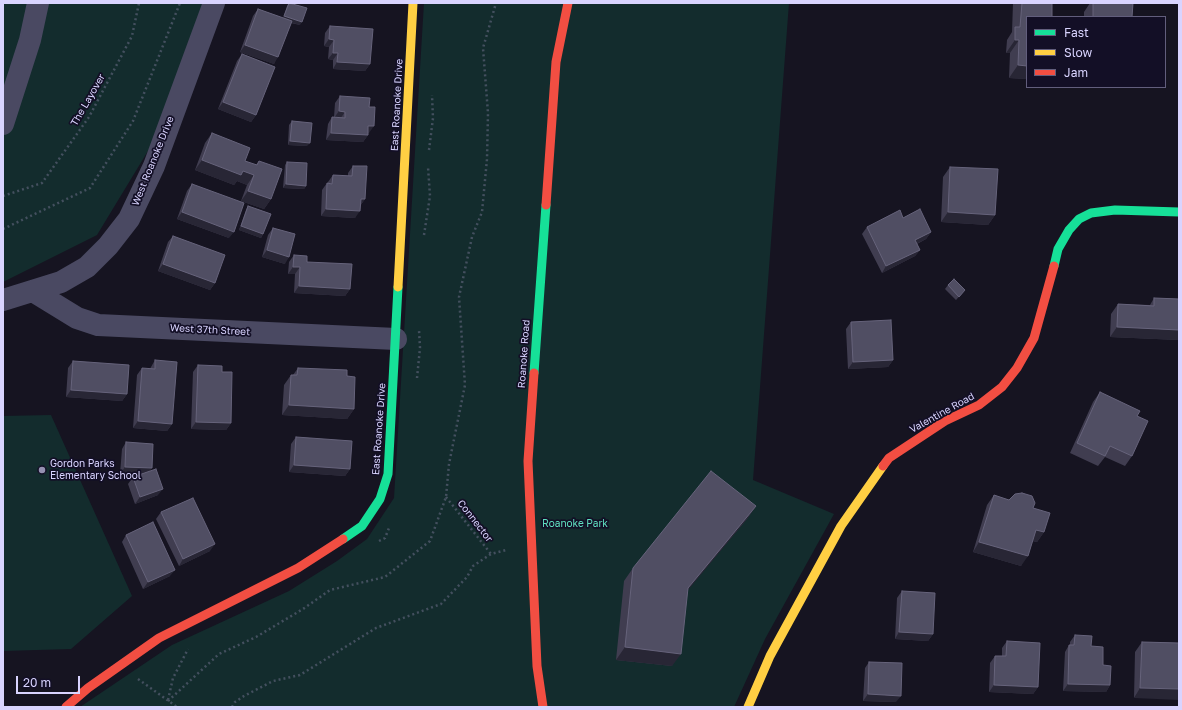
<!DOCTYPE html>
<style>
body{margin:0}
#map{position:relative;width:1182px;height:710px;overflow:hidden;background:#161421;font-family:"Golos Text",sans-serif}
canvas{display:block}
.frame{position:absolute;inset:0;border:4px solid #d9d4ff;pointer-events:none}
.legend{position:absolute;left:1026px;top:16px;width:140px;height:72px;box-sizing:border-box;background:#130f26;border:1px solid #625e7d;margin:0;padding:5px 7px;list-style:none;font-size:12px;color:#d9d4ff}
.legend li{display:flex;align-items:center;gap:8px;height:20px}
.legend b{width:20px;border:1px solid #625e7d}
.scale{position:absolute;left:16px;top:676px;width:64px;height:18px;box-sizing:border-box;border:2px solid #d9d4ff;border-top:0;padding-left:5px;font-size:12px;line-height:14px;white-space:nowrap;color:#d9d4ff;-webkit-text-stroke:3px #130f26;paint-order:stroke}
</style>
<div id="map">
<canvas width="1182" height="710"></canvas>
<div class="frame"></div>
<ul class="legend">
<li><b style="height:5px;background:#16e098"></b>Fast</li>
<li><b style="height:5px;background:#ffcf43"></b>Slow</li>
<li><b style="height:5px;background:#f24e42"></b>Jam</li>
</ul>
<div class="scale">20 m</div>
</div>
<script>
const c = document.querySelector('canvas').getContext('2d');
c.lineJoin = 'round';
function paint(path, color) { c.fillStyle = color; c.fill(path, 'evenodd'); }
const shape = rows => new Path2D(rows.map(r => 'M' + r).join(''));
function trace(path, color, width, dash) { c.strokeStyle = color; c.lineWidth = width; c.lineCap = dash ? 'butt' : 'round'; c.setLineDash(dash || []); c.stroke(path); }
function write(font, color, halo, rows, align = 'center') {
  c.font = font + ' "Golos Text",sans-serif'; c.lineWidth = 3.5; c.setLineDash([]); c.textBaseline = 'middle'; c.strokeStyle = halo; c.fillStyle = color; for (const [text, x, y, turn = 0] of rows) {
    c.save(); c.translate(x, y); c.rotate((+turn || 0) * Math.PI / 180); c.textAlign = isNaN(turn) ? turn : align; if (halo) c.strokeText(text, 0, 0); c.fillText(text, 0, 0); c.restore();
  }
}
paint(shape([
 [3,3,207,3,154,141,97,235,3,282],
 [424,3,789,3,753,480,834,514,765,639,734,707,80,707,172,645,289,591,337,561,367,539,394,498],
 [51,415,132,596,71,649,3,651,3,416]
]), '#132c2d');
trace(shape([
 [429,150,433,118,432,95],
 [3,196,42,183,89,117,132,36,139,3],
 [3,229,90,188,133,121,180,3],
 [424,235,430,196,428,167],
 [417,378,420,348,419,330],
 [446,497,491,554],
 [379,541,385,538,389,528],
 [138,679,177,707],
 [168,700,173,678,188,649],
 [168,701,219,654,256,637,303,609,330,590,385,577,430,541,446,497,449,464,465,385,459,297,472,237,482,212,487,159,488,113,483,48,496,3],
 [232,707,235,702,244,696,273,681,300,675,376,628,441,604,467,577,473,566,491,554,506,550]
]), '#44505f', 2.5, [2, 3]);
trace(shape([
 [3,124,30,40,38,3],
 [33,291,77,318,98,325,396,339],
 [3,300,61,282,87,267,108,246,129,219,154,166,214,3]
]), '#4a4962', 22);
trace(shape([
 [1054,266,1058,249,1069,230,1079,219,1091,213,1115,210,1179,212],
 [534,373,546,205],
 [343,539,362,526,380,499,388,474,398,287]
]), '#16e098', 9);
trace(shape([
 [398,287,413,3],
 [748,707,770,656,841,526,883,466]
]), '#ffcf43', 9);
trace(shape([
 [546,205,556,62,568,3],
 [534,373,528,461,537,666,543,707],
 [883,466,889,458,945,421,979,405,1002,387,1017,368,1034,338,1054,266],
 [66,707,88,688,159,638,298,568,343,539]
]), '#f24e42', 9);
paint(shape([
 [289,3,300,25,291,23,274,64,240,52,253,16,258,9,283,18,287,6],
 [1013,3,1052,3,1027,79,1009,78,1010,53,1006,53,1007,40,1012,32],
 [1090,3,1133,3,1132,17,1084,17,1084,12],
 [330,26,370,64,365,71,333,69,333,60,328,59,329,47,324,46,325,33],
 [242,54,256,115,251,122,218,109,237,61],
 [340,96,369,107,369,133,368,133,368,135,363,142,326,140,328,124,332,117,334,117,335,103],
 [292,121,307,146,288,145,289,125],
 [212,133,245,161,256,165,259,161,271,199,264,209,241,201,247,185,237,181,234,185,195,170,205,143],
 [287,162,306,186,304,189,283,188,285,165],
 [353,166,365,199,360,206,355,218,321,216,322,190,327,183,328,183,328,182,333,175,348,176,348,173],
 [950,167,995,215,988,225,941,222,943,177],
 [192,184,229,238,177,219,187,191],
 [248,206,263,234,261,238,239,230,246,210],
 [903,218,931,232,926,239,917,244,920,250,915,256,882,273,862,234,867,227],
 [273,228,285,264,262,257,268,235],
 [173,236,215,283,210,290,158,271,168,242],
 [294,255,307,262,350,289,345,296,294,293,295,274,288,274,289,262],
 [948,285,965,290,956,300,945,289],
 [1154,298,1179,299,1179,340,1110,337,1111,314,1118,304,1150,305],
 [851,322,893,360,888,367,848,369,846,329],
 [155,360,172,424,167,431,133,428,137,375,142,368,150,369,151,367],
 [73,361,127,394,122,401,66,397,68,368],
 [198,365,222,372,231,423,226,430,191,429,193,372],
 [298,368,347,376,354,409,347,419,282,415,284,385,291,375,293,375],
 [1100,392,1137,416,1132,456,1125,466,1105,457,1098,466,1070,453,1093,402],
 [296,437,350,469,345,476,289,472,291,444],
 [126,442,150,471,158,495,135,504,128,484,133,477,138,475,120,474,122,449],
 [994,495,1033,508,1044,532,1037,542,1032,541,1021,566,973,552,987,505],
 [756,506,747,519,687,590,672,666,616,660,624,581,633,568],
 [161,512,210,551,179,566,156,519],
 [126,535,170,576,143,589,122,542],
 [902,591,933,634,928,641,895,639,897,598],
 [1075,635,1091,646,1103,665,1110,685,1106,692,1063,691,1065,652,1069,645,1070,645,1070,642],
 [1007,641,1038,687,1033,694,989,692,990,663,995,656,1002,656,1002,648],
 [1142,642,1179,643,1134,698,1135,652],
 [869,662,896,702,863,701,865,668]
]), '#403d50');
paint(shape([
 [284,16,302,22,300,25,282,20],
 [329,39,334,40,329,47,324,46],
 [1015,40,1019,40,1010,53,1006,53],
 [245,45,278,57,274,64,240,52],
 [333,53,338,53,333,60,328,59],
 [337,62,370,64,365,71,333,69],
 [1018,65,1027,66,1027,79,1009,78],
 [223,102,256,115,251,122,218,109],
 [339,111,345,112,340,119,334,118],
 [368,126,374,126,369,133,363,132],
 [331,133,368,135,363,142,326,140],
 [290,141,310,143,307,146,288,145],
 [202,160,243,171,254,175,247,185,237,181,234,185,195,170],
 [286,184,306,186,304,189,283,188],
 [248,191,271,199,264,209,241,201],
 [361,199,365,199,360,206],
 [326,209,360,211,355,218,321,216],
 [182,212,234,232,229,238,177,219],
 [948,212,995,215,988,225,941,222],
 [241,226,263,234,261,238,239,230],
 [931,232,926,239,910,247,915,240],
 [267,250,289,257,285,264,262,257],
 [920,250,915,256,882,273,886,266],
 [163,264,215,283,210,290,158,271],
 [293,267,300,267,295,274,288,274],
 [299,286,350,289,345,296,294,293],
 [1117,327,1179,330,1179,340,1110,337],
 [893,360,888,367,848,369,853,362],
 [71,390,127,394,122,401,66,397],
 [289,405,354,409,347,419,282,415],
 [138,421,172,424,167,431,133,428],
 [196,422,231,423,226,430,191,429],
 [294,465,350,469,345,476,289,472],
 [125,467,152,468,147,475,120,474],
 [163,489,158,495,135,504,140,497],
 [756,506,747,519,679,601,688,588],
 [1036,530,1044,532,1037,542,1029,540],
 [979,542,1028,556,1021,566,973,552],
 [215,544,210,551,179,566,183,559],
 [175,570,170,576,143,589,148,582],
 [899,632,933,634,928,641,895,639],
 [625,647,681,654,672,666,616,660],
 [1068,684,1110,685,1106,692,1063,691],
 [994,685,1038,687,1033,694,989,692],
 [1140,688,1179,689,1179,700,1134,698],
 [868,694,901,696,896,702,863,701]
]), '#282635');
const building = shape([
 [289,3,307,8,302,22,284,16,289,3],
 [1022,3,1052,3,1052,17,1027,17,1027,66,1018,65,1019,40,1015,40,1015,27,1020,27,1022,3],
 [1093,3,1133,3,1132,17,1093,17,1093,3],
 [258,9,292,21,278,57,245,45,258,9],
 [330,26,373,29,370,64,337,62,338,53,333,53,334,40,329,39,330,26],
 [242,54,275,67,256,115,223,102,242,54],
 [340,96,370,98,369,107,375,107,374,126,368,126,368,135,331,133,332,117,345,118,345,112,339,111,340,96],
 [292,121,312,123,310,143,290,141,292,121],
 [212,133,250,148,245,161,257,165,259,161,282,169,271,199,248,191,254,175,243,171,241,175,202,160,212,133],
 [287,162,307,163,306,186,286,184,287,162],
 [353,166,367,166,365,199,361,199,360,211,326,209,327,183,332,184,333,175,352,176,353,166],
 [950,167,998,169,995,215,948,212,950,167],
 [192,184,244,203,234,232,182,212,192,184],
 [248,206,271,214,263,234,241,226,248,206],
 [920,209,931,232,915,240,920,250,886,266,867,227,900,210,903,218,920,209],
 [273,228,295,234,289,257,267,250,273,228],
 [173,236,225,255,215,283,163,264,173,236],
 [294,255,307,256,307,262,352,264,350,289,299,286,300,267,293,267,294,255],
 [954,279,965,290,959,297,948,285,954,279],
 [1154,298,1179,299,1179,330,1117,327,1118,304,1154,306,1154,298],
 [891,320,893,360,853,362,851,322,891,320],
 [155,360,177,362,172,424,138,421,142,368,155,369,155,360],
 [73,361,129,365,127,394,71,390,73,361],
 [198,365,222,366,222,372,232,372,231,423,196,422,198,365],
 [298,368,347,370,347,376,355,377,354,409,289,405,291,375,297,375,298,368],
 [1100,392,1140,411,1137,416,1148,421,1132,456,1110,446,1105,456,1077,443,1100,392],
 [296,437,352,441,350,469,294,465,296,437],
 [126,442,153,444,152,468,125,467,126,442],
 [156,469,163,489,140,497,133,477,156,469],
 [711,471,756,506,688,588,681,654,625,647,633,568,711,471],
 [1022,493,1032,496,1035,503,1033,508,1050,513,1044,532,1036,530,1028,556,979,542,994,495,1009,500,1015,494,1022,493],
 [193,498,215,544,183,559,161,512,193,498],
 [153,522,175,570,148,582,126,535,153,522],
 [902,591,935,593,933,634,899,632,902,591],
 [1075,635,1092,636,1091,646,1103,647,1103,665,1111,666,1110,685,1068,684,1069,645,1074,645,1075,635],
 [1007,641,1040,643,1038,687,994,685,995,656,1006,656,1007,641],
 [1142,642,1179,643,1179,689,1140,688,1142,642],
 [869,662,902,663,901,696,868,694,869,662]
]);
paint(building, '#504e63');
trace(building, '#66637b', 1);
for (const [x, y, r, color] of [
 [42,470,4,"#9591b1"]
]) { const dot = new Path2D(); dot.arc(x, y, r, 0, 2 * Math.PI); c.fillStyle = color; c.fill(dot); trace(dot, '#130f26', 1.5); }
write('10px', '#d9d4ff', '#130f26', [
 ["The Layover",88,100,-60],
 ["East Roanoke Drive",397,105,-87],
 ["West Roanoke Drive",153,161,-68],
 ["West 37th Street",210,330,3],
 ["Roanoke Road",524,354,-86],
 ["Valentine Road",942,413,-29],
 ["East Roanoke Drive",379,429,-86],
 ["Connector",475,521,52]
]);
write('10px', '#d9d4ff', '#130f26', [
 ["Gordon Parks",50,464],
 ["Elementary School",50,476]
], 'left');
write('10px', '#5fe0c0', '#130f26', [
 ["Roanoke Park",575,524]
]);
</script>
